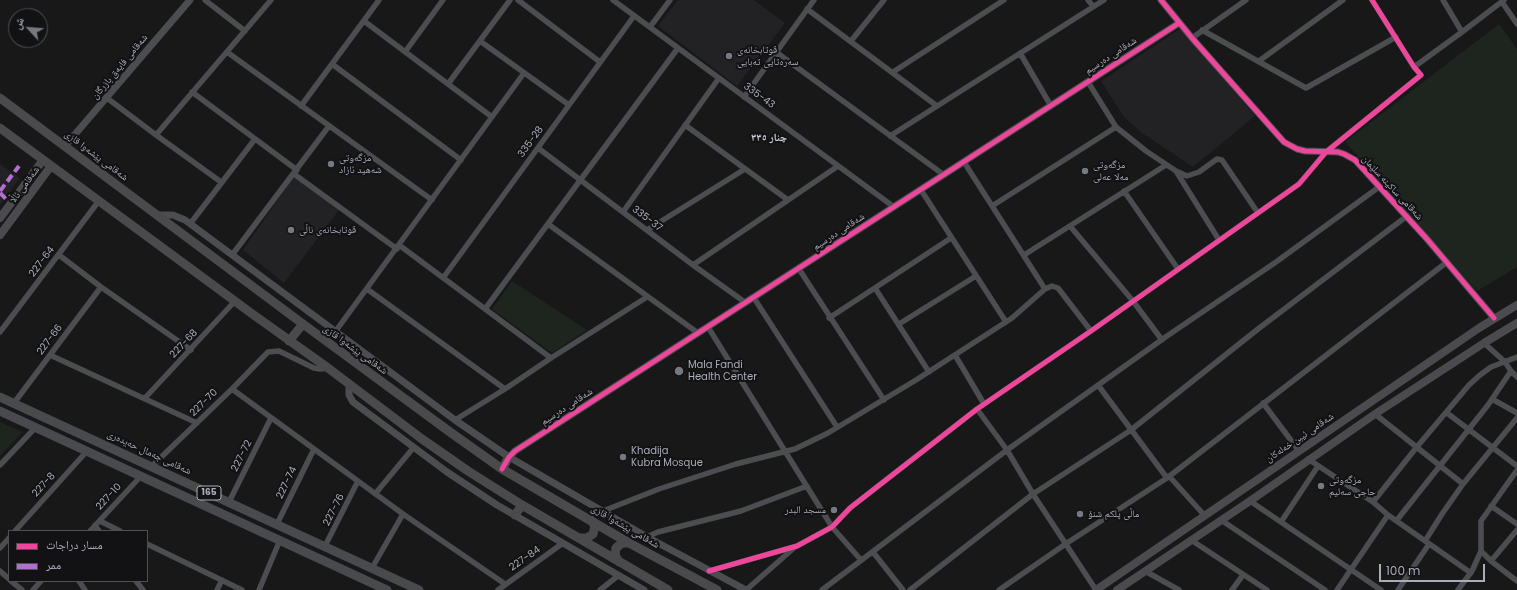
<!DOCTYPE html>
<meta charset="utf-8">
<style>
body{margin:0}
#map{position:relative;width:1517px;height:590px;overflow:hidden;background:#181818;font-family:Poppins,"Noto Naskh Arabic",sans-serif}
canvas{display:block}
.legend{position:absolute;left:8px;top:530px;width:140px;height:52px;box-sizing:border-box;background:#121214;border:1px solid #4e5056;margin:0;padding:5px 7px;list-style:none;font-size:12px;color:#a9adb9}
.legend li{display:flex;align-items:center;gap:8px;height:20px}
.legend b{width:20px;border:1px solid #4e5056}
.north{position:absolute;left:8px;top:8px;width:40px;height:40px;box-sizing:border-box;background:#121214;border:1px solid #4e5056;border-radius:50%;rotate:296deg;font-size:11px;font-weight:700;line-height:16px;text-align:center;color:#a9adb9}
.north::after{content:'';display:block;margin:auto;width:14px;height:18px;background:#767981;clip-path:polygon(50% 0,100% 100%,50% 72%,0 100%)}
.scale{position:absolute;left:1379px;top:564px;width:106px;height:18px;box-sizing:border-box;border:2px solid #a9adb9;border-top:0;padding-left:5px;font-size:12px;line-height:14px;white-space:nowrap;color:#a9adb9;-webkit-text-stroke:3px #121214;paint-order:stroke}
</style>
<div id="map">
<canvas width="1517" height="590"></canvas>
<ul class="legend">
<li><b style="height:5px;background:#ed469a"></b>مسار دراجات</li>
<li><b style="height:5px;background:#b36fd0"></b>ممر</li>
</ul>
<div class="north">ش</div>
<div class="scale">100 m</div>
</div>
<script>
const c = document.querySelector('canvas').getContext('2d');
c.lineJoin = 'round';
function paint(path, color) { c.fillStyle = color; c.fill(path, 'evenodd'); }
const shape = rows => new Path2D(rows.map(r => 'M' + r).join(''));
function trace(path, color, width, dash) { c.strokeStyle = color; c.lineWidth = width; c.lineCap = dash ? 'butt' : 'round'; c.setLineDash(dash || []); c.stroke(path); }
function write(font, color, halo, rows, align = 'center') {
  c.font = font + ' Poppins,"Noto Naskh Arabic",sans-serif'; c.lineWidth = 4; c.setLineDash([]); c.textBaseline = 'middle'; c.strokeStyle = halo; c.fillStyle = color; for (const [text, x, y, turn = 0] of rows) {
    c.save(); c.translate(x, y); c.rotate((+turn || 0) * Math.PI / 180); c.textAlign = isNaN(turn) ? turn : align; if (halo) c.strokeText(text, 0, 0); c.fillText(text, 0, 0); c.restore();
  }
}
paint(shape([
 [678,0,754,0,785,23,737,86,658,26],
 [1181,28,1255,116,1193,167,1142,133,1124,117,1101,81],
 [0,164,20,178,0,205],
 [295,175,339,210,284,283,243,250]
]), '#222224');
paint(shape([
 [1499,24,1517,49,1517,267,1477,291,1345,142],
 [512,281,587,330,552,353,492,309],
 [0,422,22,432,0,456]
]), '#1e251f');
trace(shape([
 [205,0,245,31],
 [518,0,600,62],
 [613,0,894,207],
 [1088,0,1093,6],
 [1502,2,1517,24],
 [807,9,937,106],
 [364,21,492,117],
 [650,27,670,0],
 [1202,30,1306,88,1396,37],
 [1462,32,1504,0],
 [1192,38,1246,0],
 [480,41,569,105],
 [851,41,884,0],
 [227,52,432,200],
 [405,52,443,0],
 [776,52,944,175],
 [1020,53,1051,106],
 [1259,61,1343,0],
 [332,64,461,160],
 [1414,67,1462,32,1443,0],
 [893,72,1004,0],
 [1088,82,1116,127,1146,151,1176,171,1219,240],
 [448,84,510,0],
 [192,92,297,170],
 [744,97,814,0],
 [107,98,156,135,221,182],
 [301,106,379,0],
 [685,125,788,200],
 [156,135,271,0],
 [890,136,1104,0],
 [538,148,693,265,746,303],
 [964,162,1045,289],
 [1176,171,1187,176,1199,172,1217,159,1222,160,1258,213],
 [294,174,397,249],
 [921,190,1006,322],
 [1124,191,1178,269],
 [992,206,1116,127],
 [623,212,719,78],
 [190,224,255,139],
 [548,224,698,333],
 [1070,226,1133,301,1162,340],
 [647,230,745,169],
 [399,245,551,358],
 [59,255,101,287,191,350],
 [232,255,329,126],
 [1024,255,1166,165],
 [693,265,838,166],
 [799,269,884,400],
 [443,278,634,16],
 [875,288,929,372],
 [367,289,505,389],
 [754,298,837,427],
 [485,309,678,48],
 [829,318,951,238],
 [899,324,976,276],
 [708,327,832,527,861,560],
 [0,332,98,202],
 [335,332,524,73],
 [50,355,197,423],
 [955,355,984,404],
 [1511,371,1517,377],
 [1098,385,1167,478],
 [232,389,403,514,505,584],
 [145,398,235,301],
 [1492,399,1517,413],
 [14,403,101,287],
 [1263,403,1299,451],
 [977,409,1007,450,1033,494,1096,590],
 [1447,413,1517,466],
 [1375,414,1463,484],
 [455,420,505,389,551,358,647,297],
 [1308,459,1373,502,1388,515,1471,573],
 [0,465,35,428],
 [152,466,232,389,268,352,279,351,314,368,320,369,328,368],
 [1169,476,1205,516],
 [375,494,414,447],
 [1250,501,1381,590],
 [229,502,271,418],
 [1373,502,1416,448,1469,385,1480,375,1491,367,1517,357],
 [1491,506,1517,524],
 [603,511,659,489,736,464,795,449,828,433,916,380,1012,318,1045,289,1052,286,1058,288,1091,331],
 [1221,520,1325,590],
 [1397,520,1488,405,1511,371,1505,362,1484,343],
 [100,521,120,531],
 [1281,522,1318,466],
 [277,524,314,449],
 [95,525,99,531],
 [15,531,87,451],
 [90,531,141,476],
 [647,537,658,532,741,511,807,486],
 [1191,540,1267,590],
 [1425,541,1442,514,1463,484,1517,418],
 [147,544,242,590],
 [325,546,358,481],
 [0,548,9,538],
 [1481,551,1491,561,1517,581],
 [873,552,903,590],
 [1491,561,1517,530],
 [372,568,403,514],
 [0,571,9,579],
 [709,571,797,546,832,527,850,508,977,409,1091,331,1299,184,1326,152,1421,75,1414,67,1372,0],
 [1145,571,1179,590],
 [11,581,22,590],
 [79,581,85,590],
 [136,581,143,590],
 [33,590,41,581],
 [217,590,222,580],
 [259,590,280,540],
 [498,590,563,543],
 [600,590,619,575],
 [746,590,795,547],
 [822,590,1007,450,1167,336,1276,262,1379,187],
 [910,590,1033,494,1131,430,1258,329,1407,216],
 [999,590,1067,543,1167,478,1447,262],
 [1232,590,1243,575],
 [1337,590,1388,515],
 [1398,590,1429,544],
 [1458,590,1472,571,1481,551,1481,521,1517,470]
]), '#4c4d51', 5.5);
trace(shape([
 [1161,0,1192,38,1284,142,1297,149,1305,151,1338,152,1344,154,1355,160,1427,239,1494,318],
 [65,146,190,0],
 [157,215,173,215,185,220,455,420,509,457,647,537,746,590],
 [349,383,349,395,353,402,447,472,497,505,644,590],
 [509,457,515,451,1179,23]
]), '#4c4d51', 7);
trace(shape([
 [0,218,43,160],
 [0,235,51,166],
 [1096,590,1479,328,1517,305],
 [1117,590,1250,501,1375,414,1484,343,1517,323]
]), '#4b4b4f', 8);
trace(shape([
 [0,397,419,590],
 [0,411,387,590]
]), '#494a4d', 9);
trace(shape([
 [0,98,303,324,450,432,502,469,629,543,717,590],
 [0,128,251,313,328,368,422,439,468,471,522,505,668,590],
 [289,341,303,324],
 [502,469,509,457],
 [515,515,522,505],
 [579,538,587,538,593,534,595,526,591,520],
 [619,562,615,555,616,548,622,543,629,543]
]), '#4a4a4d', 9);
trace(shape([
 [0,191,19,166],
 [0,193,7,200]
]), '#b36fd0', 4, [8, 4]);
trace(shape([
 [1161,0,1192,38,1284,142,1297,149,1305,151,1338,152,1344,154,1355,160,1427,239,1494,318],
 [502,469,509,457,515,451,1179,23],
 [709,571,797,546,832,527,850,508,977,409,1091,331,1299,184,1326,152,1421,75,1414,67,1372,0]
]), '#ed469a', 5);
for (const [x, y, r, color] of [
 [729,56,4,"#767981"],
 [331,164,4,"#767981"],
 [1085,171,4,"#767981"],
 [291,230,4,"#767981"],
 [679,371,5,"#767981"],
 [623,457,4,"#767981"],
 [1321,486,4,"#767981"],
 [834,510,4,"#767981"],
 [1080,514,4,"#767981"]
]) { const dot = new Path2D(); dot.arc(x, y, r, 0, 2 * Math.PI); c.fillStyle = color; c.fill(dot); trace(dot, '#121214', 1.5); }
for (const [x, y, w] of [
 [209,493,24]
]) { const box = new Path2D(); box.roundRect(x - w / 2, y - 7, w, 14, 3); c.fillStyle = '#121214'; c.fill(box); trace(box, '#a9adb9', 1); }
write('bold 9px', '#a9adb9', null, [
 ["165",209,493]
]);
write('10px', '#a9adb9', '#121214', [
 ["قوتابخانەی",737,50],
 ["سەرەتایی تەبایی",737,62],
 ["مزگەوتی",339,158],
 ["شەهید ئازاد",339,170],
 ["مزگەوتی",1093,165],
 ["مەلا عەلی",1093,177],
 ["قوتابخانەی ناڵی",299,230],
 ["Mala Fandi",688,365],
 ["Health Center",688,377],
 ["Khadija",631,451],
 ["Kubra Mosque",631,463],
 ["مزگەوتی",1329,480],
 ["حاجی سەلیم",1329,492],
 ["مسجد البدر",826,510,"right"],
 ["ماڵی پلکم شنۆ",1088,514]
], 'left');
write('10px', '#a9adb9', '#121214', [
 ["شەقامی دەرسیم",1111,56,-33],
 ["شەقامی فایەق بازرگان",120,67,-50],
 ["335-43",759,96,36],
 ["335-28",531,142,-54],
 ["شەقامی پێشەوا قازی",96,156,37],
 ["شه‌قامی ئاڵا",25,185,-53],
 ["شەقامی ساکینە سلێمان",1392,188,47],
 ["335-37",647,219,37],
 ["شەقامی دەرسیم",839,232,-33],
 ["227-64",42,262,-53],
 ["227-66",50,340,-53],
 ["227-68",184,344,-47],
 ["شەقامی پێشەوا قازی",355,350,36],
 ["227-70",204,403,-44],
 ["شەقامی دەرسیم",567,407,-33],
 ["شەقامی ئیبن خەلەکان",1300,438,-34],
 ["شەقامی جەمال حەیدەری",149,453,25],
 ["227-72",242,456,-63],
 ["227-74",287,483,-64],
 ["227-8",44,485,-48],
 ["227-10",109,497,-47],
 ["227-76",334,510,-63],
 ["شەقامی پێشەوا قازی",625,527,30],
 ["227-84",525,559,-35]
]);
write('bold 11px', '#cacdd5', '#121214', [
 ["چنار ٣٣٥",769,138]
]);
</script>
